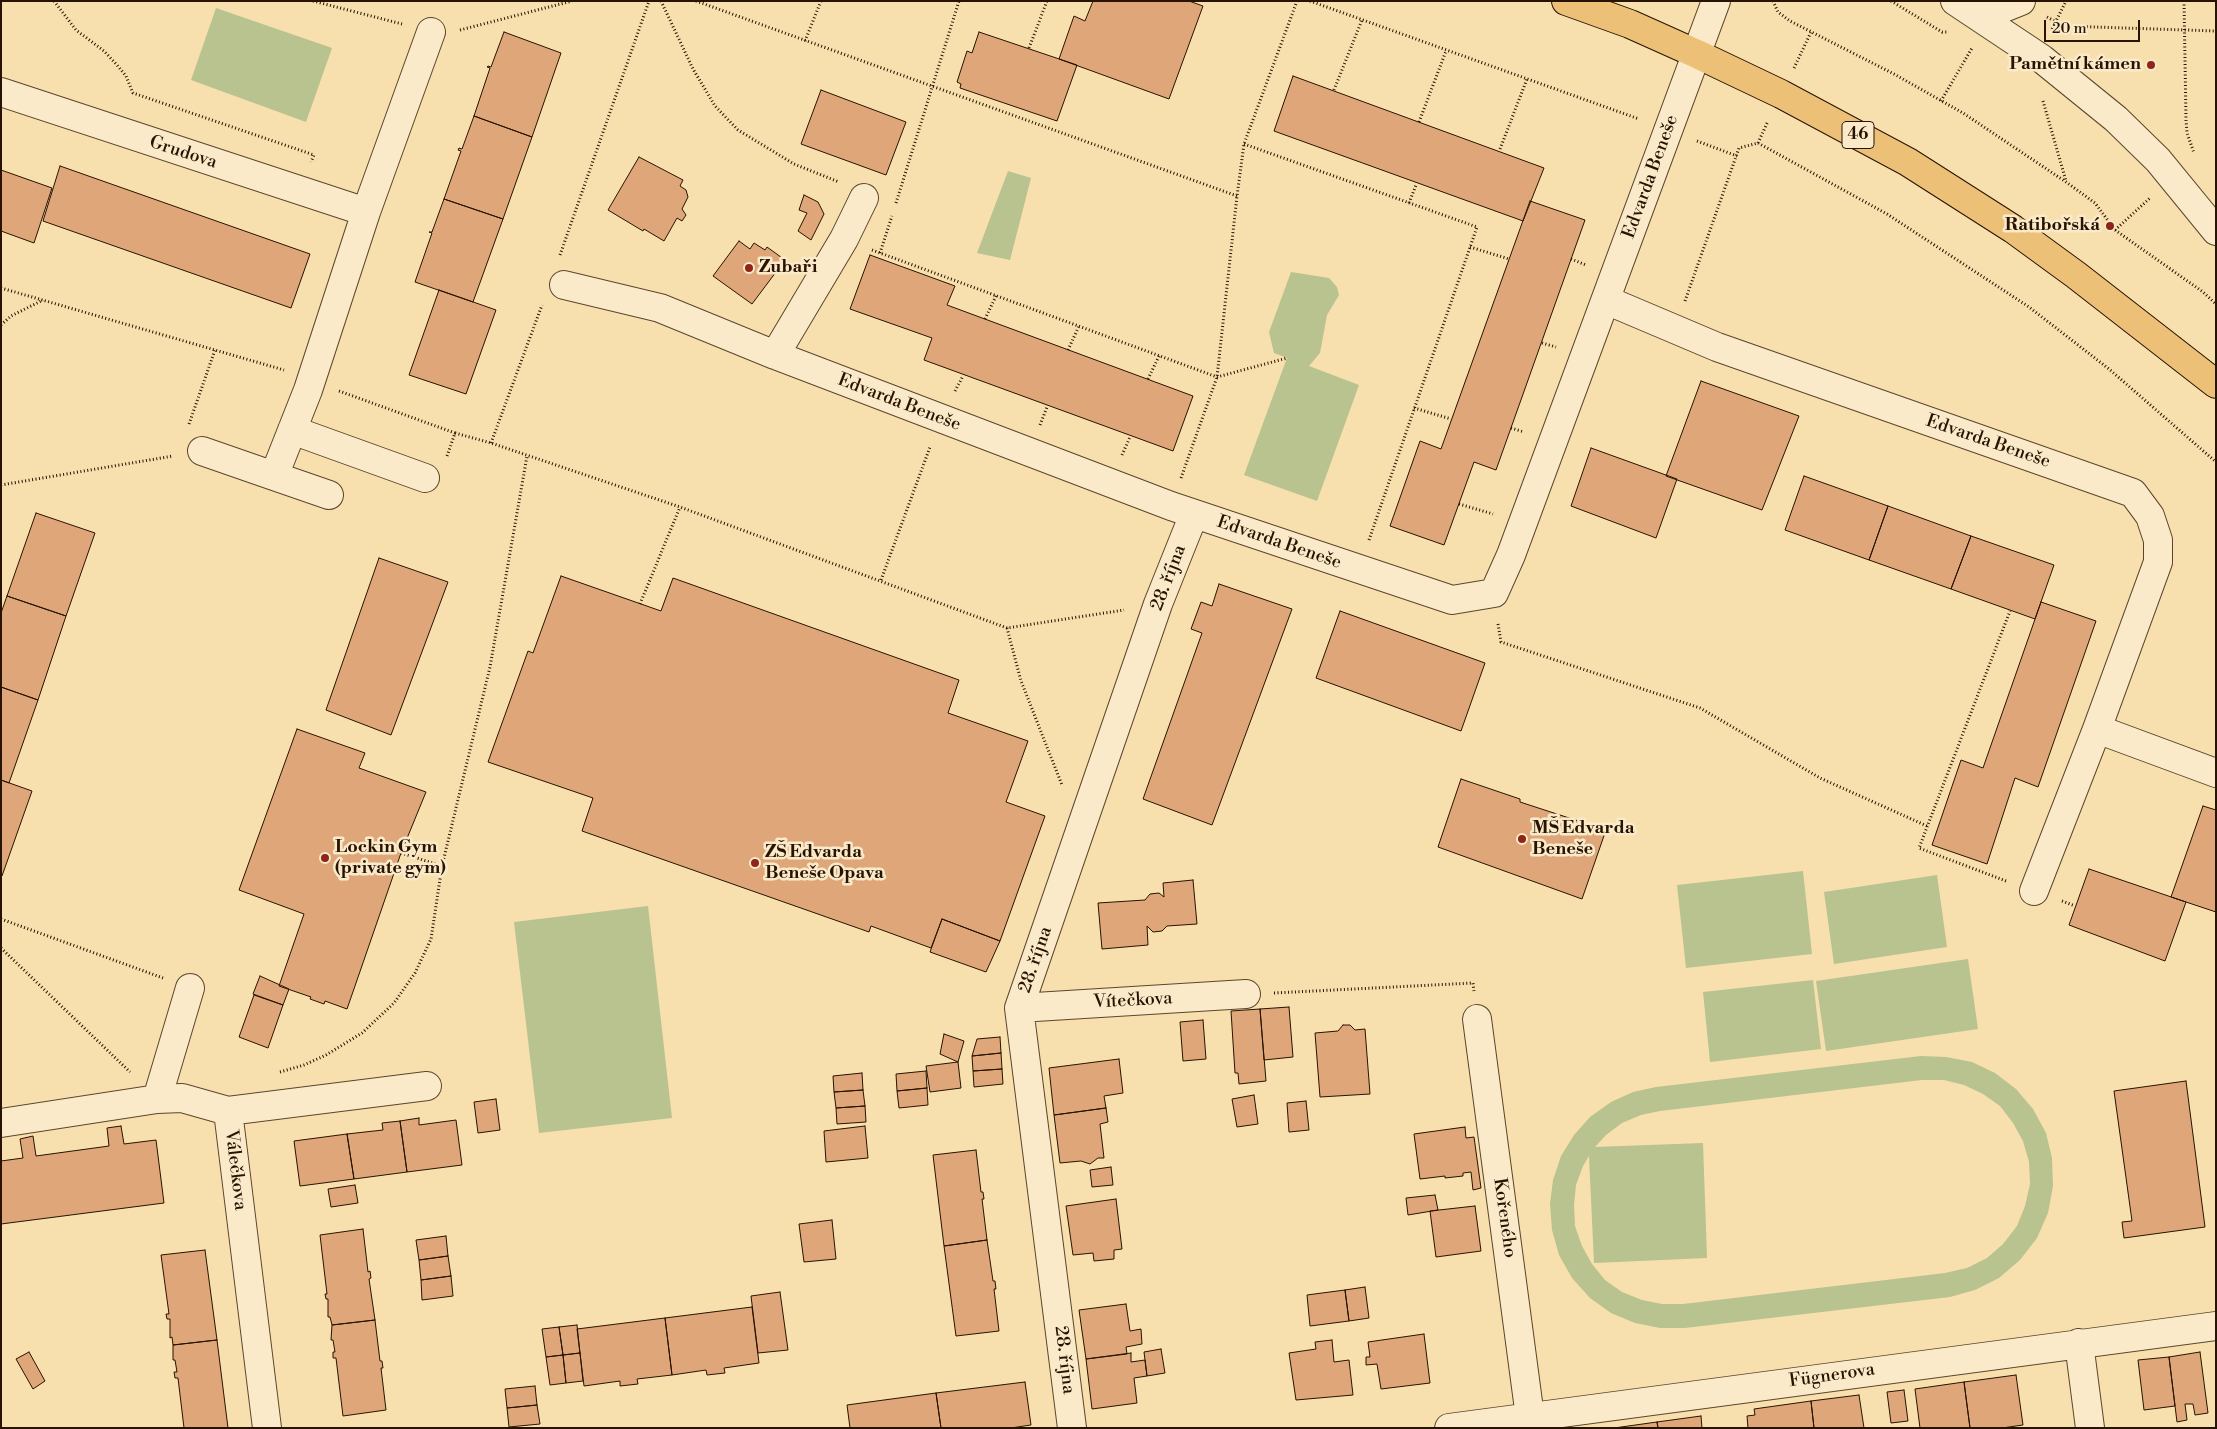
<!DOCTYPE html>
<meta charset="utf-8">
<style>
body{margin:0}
#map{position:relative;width:2217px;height:1429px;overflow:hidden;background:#f8dfae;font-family:"Libre Bodoni",serif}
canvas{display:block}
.frame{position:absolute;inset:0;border:2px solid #271300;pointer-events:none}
.scale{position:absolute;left:2044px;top:20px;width:96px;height:22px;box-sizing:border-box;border:2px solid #271300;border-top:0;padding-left:6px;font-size:15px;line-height:18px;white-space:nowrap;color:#271300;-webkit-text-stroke:4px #faeaca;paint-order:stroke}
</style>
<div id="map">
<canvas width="2217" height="1429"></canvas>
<div class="frame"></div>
<div class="scale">20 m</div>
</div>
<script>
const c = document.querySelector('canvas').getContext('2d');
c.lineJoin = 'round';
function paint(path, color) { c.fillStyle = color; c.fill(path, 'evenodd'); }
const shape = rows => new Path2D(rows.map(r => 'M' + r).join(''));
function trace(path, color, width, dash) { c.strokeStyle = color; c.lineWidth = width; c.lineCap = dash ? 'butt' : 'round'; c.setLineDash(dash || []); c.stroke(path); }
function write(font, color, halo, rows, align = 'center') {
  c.font = font + ' "Libre Bodoni",serif'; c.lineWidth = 5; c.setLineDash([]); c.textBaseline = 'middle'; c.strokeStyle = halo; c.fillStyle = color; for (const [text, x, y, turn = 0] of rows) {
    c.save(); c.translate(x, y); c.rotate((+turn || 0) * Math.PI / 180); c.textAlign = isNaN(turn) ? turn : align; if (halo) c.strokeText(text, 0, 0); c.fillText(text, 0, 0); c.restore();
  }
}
paint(shape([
 [216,8,332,48,306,122,191,80],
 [1008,171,1031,178,1010,260,977,253],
 [1291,272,1329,278,1337,287,1339,295,1327,315,1320,353,1309,366,1359,385,1317,501,1244,475,1287,358,1274,353,1269,332],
 [1803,871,1812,954,1686,968,1677,885],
 [1937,875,1947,947,1834,964,1824,892],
 [648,906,672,1118,539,1133,514,922],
 [1968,959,1978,1029,1826,1051,1816,981],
 [1813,980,1821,1049,1710,1062,1703,992],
 [1921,1056,1946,1057,1972,1062,1995,1073,2016,1089,2033,1109,2046,1133,2052,1158,2053,1186,2048,1213,2037,1238,2020,1260,1999,1278,1975,1290,1950,1297,1685,1328,1660,1328,1635,1323,1611,1313,1590,1298,1572,1278,1559,1255,1552,1230,1550,1204,1553,1180,1561,1156,1574,1135,1590,1117,1611,1102,1633,1092,1656,1087],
 [1922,1080,1944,1080,1964,1085,1983,1094,2000,1106,2013,1123,2023,1141,2029,1162,2030,1184,2025,1206,2017,1226,2003,1244,1987,1258,1967,1268,1945,1273,1683,1304,1662,1304,1642,1300,1622,1292,1605,1280,1592,1264,1582,1246,1575,1226,1574,1205,1576,1185,1583,1166,1589,1156,1594,1263,1707,1258,1703,1143,1595,1147,1606,1135,1622,1123,1641,1115,1660,1111]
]), '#b8c38f');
const building = shape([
 [1093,1,1189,1,1203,6,1169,99,1059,59,1074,16,1085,21,1093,1],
 [504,32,561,53,532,137,474,116,490,68,487,67,488,66,491,67,504,32],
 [979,32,1077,65,1057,121,960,88,961,84,957,82,967,51,972,53,979,32],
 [1293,76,1544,168,1523,221,1274,131,1293,76],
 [821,90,906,122,886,175,801,144,821,90],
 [474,116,532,137,503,219,444,199,461,151,458,150,459,148,462,149,474,116],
 [639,157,683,180,680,186,686,190,688,197,682,209,686,215,682,221,677,218,664,241,644,229,643,231,608,210,639,157],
 [60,166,310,254,291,308,43,221,60,166],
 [1,170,52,188,34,243,1,231,1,170],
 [804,195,818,202,824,214,811,240,798,231,807,213,799,210,804,195],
 [444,199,503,219,473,302,415,282,432,233,429,232,432,232,444,199],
 [1530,201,1585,220,1496,470,1474,462,1444,545,1390,526,1420,441,1441,449,1530,201],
 [739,241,750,249,754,243,765,250,767,247,785,260,752,304,713,276,739,241],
 [870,255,955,286,947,305,1193,396,1173,451,924,360,932,338,850,309,870,255],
 [439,290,496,310,466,394,409,375,439,290],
 [1701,381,1799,416,1762,510,1666,476,1701,381],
 [1591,448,1677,479,1656,538,1571,506,1591,448],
 [1804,476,1888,506,1869,560,1785,530,1804,476],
 [1888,506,1971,536,1951,589,1869,560,1888,506],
 [36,513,95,533,66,616,7,596,36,513],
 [1971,536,2054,565,2035,619,1951,589,1971,536],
 [379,558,448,582,391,735,326,710,379,558],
 [561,576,661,611,673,578,959,680,948,713,1028,741,1006,802,1045,816,1000,941,942,919,931,948,871,926,869,932,582,831,593,798,488,762,528,651,533,653,561,576],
 [1219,584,1292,609,1212,825,1143,799,1202,633,1191,629,1201,602,1212,606,1219,584],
 [7,596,66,616,38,700,1,687,1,613,7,596],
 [2041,602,2096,621,2038,787,2015,778,1987,864,1932,845,1961,760,1983,768,2041,602],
 [1340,611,1485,663,1461,731,1316,678,1340,611],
 [1,687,38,700,9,783,1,780,1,687],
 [297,729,365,753,359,768,426,792,401,853,347,1009,325,1001,324,1004,310,999,311,997,279,986,304,914,239,890,297,729],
 [1461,779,1520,799,1520,802,1606,830,1582,899,1438,847,1461,779],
 [1,780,32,791,2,876,1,876,1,780],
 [2203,806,2216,810,2216,912,2171,897,2203,806],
 [2089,869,2186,902,2165,961,2069,925,2089,869],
 [1193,880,1197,924,1167,926,1162,931,1153,932,1147,926,1148,945,1102,949,1098,903,1145,900,1150,894,1159,893,1164,897,1163,883,1193,880],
 [942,919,1000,941,986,972,930,952,942,919],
 [260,976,289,989,283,1005,253,994,260,976],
 [254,995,283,1005,268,1048,239,1037,254,995],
 [1289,1007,1293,1057,1264,1060,1260,1009,1289,1007],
 [1260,1009,1266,1081,1239,1084,1238,1073,1235,1073,1231,1011,1260,1009],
 [1203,1020,1206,1059,1183,1061,1180,1022,1203,1020],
 [1343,1025,1350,1025,1355,1030,1365,1029,1370,1094,1320,1097,1315,1033,1338,1031,1343,1025],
 [944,1034,964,1041,958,1062,940,1054,944,1034],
 [1000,1037,1001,1053,972,1056,977,1039,1000,1037],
 [1001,1053,1002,1069,973,1071,972,1056,1001,1053],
 [1119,1059,1123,1093,1104,1096,1106,1108,1054,1115,1049,1068,1119,1059],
 [958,1062,961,1088,930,1092,926,1066,958,1062],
 [1002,1069,1003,1084,974,1087,973,1071,1002,1069],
 [926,1071,927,1088,897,1091,896,1074,926,1071],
 [862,1073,863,1090,834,1092,833,1076,862,1073],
 [2186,1081,2205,1227,2124,1238,2122,1222,2132,1221,2114,1091,2186,1081],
 [927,1088,928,1105,899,1108,897,1091,927,1088],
 [863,1090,865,1106,836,1108,834,1092,863,1090],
 [1254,1095,1258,1124,1237,1127,1232,1099,1254,1095],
 [496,1099,500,1130,478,1133,474,1102,496,1099],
 [1306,1101,1309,1130,1289,1132,1287,1103,1306,1101],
 [865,1106,866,1122,837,1124,836,1108,865,1106],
 [1106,1108,1108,1122,1100,1124,1104,1158,1098,1158,1090,1164,1081,1161,1060,1163,1054,1115,1106,1108],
 [419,1118,419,1125,456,1120,462,1165,407,1172,400,1121,419,1118],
 [400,1121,407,1172,354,1179,347,1134,383,1130,382,1123,400,1121],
 [121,1126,124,1144,156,1140,164,1203,1,1224,1,1161,23,1158,20,1139,33,1136,36,1156,109,1146,107,1128,121,1126],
 [865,1126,868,1158,826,1162,824,1131,865,1126],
 [1465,1127,1466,1138,1474,1137,1481,1188,1473,1190,1471,1172,1463,1173,1463,1176,1445,1178,1445,1176,1420,1179,1414,1134,1465,1127],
 [347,1134,354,1179,300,1186,294,1141,347,1134],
 [976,1150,981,1192,983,1192,984,1199,982,1199,987,1240,944,1246,933,1155,976,1150],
 [1111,1167,1113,1185,1092,1187,1090,1170,1111,1167],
 [355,1185,358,1203,331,1207,328,1189,355,1185],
 [1435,1195,1438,1210,1408,1215,1406,1198,1435,1195],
 [1116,1199,1122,1249,1114,1250,1114,1259,1094,1261,1093,1253,1073,1255,1066,1206,1116,1199],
 [1475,1206,1481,1251,1436,1257,1430,1211,1475,1206],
 [832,1220,836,1259,804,1262,799,1224,832,1220],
 [363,1229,368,1272,370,1271,371,1278,369,1279,375,1320,332,1325,330,1317,328,1317,328,1299,326,1299,325,1294,327,1294,320,1235,363,1229],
 [446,1236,448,1256,419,1260,416,1240,446,1236],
 [987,1240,993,1281,995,1281,996,1289,994,1289,999,1331,956,1336,944,1246,987,1240],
 [205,1250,217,1340,173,1345,172,1337,170,1338,170,1319,167,1319,166,1314,169,1314,161,1255,205,1250],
 [448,1256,451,1276,421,1280,419,1260,448,1256],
 [451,1276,453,1296,422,1300,421,1280,451,1276],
 [1365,1287,1369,1318,1349,1321,1345,1290,1365,1287],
 [1345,1290,1349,1321,1310,1326,1307,1295,1345,1290],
 [780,1292,788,1350,758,1353,751,1296,780,1292],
 [1126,1304,1130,1331,1141,1329,1142,1344,1126,1347,1127,1354,1086,1359,1079,1310,1126,1304],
 [752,1307,759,1363,724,1368,725,1373,707,1375,706,1370,672,1375,665,1318,752,1307],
 [665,1318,672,1375,637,1379,638,1384,620,1386,620,1381,584,1386,577,1329,665,1318],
 [375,1320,380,1361,382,1361,383,1368,381,1368,386,1410,343,1416,336,1358,333,1358,333,1352,335,1352,333,1340,331,1340,332,1325,375,1320],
 [577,1325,580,1353,563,1355,559,1327,577,1325],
 [559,1327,563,1355,546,1357,542,1329,559,1327],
 [1424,1334,1430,1383,1381,1389,1377,1364,1366,1365,1366,1357,1370,1357,1368,1342,1424,1334],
 [217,1340,228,1428,184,1428,178,1378,175,1378,174,1372,177,1372,175,1360,173,1360,173,1345,217,1340],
 [1332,1340,1334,1362,1349,1360,1353,1395,1296,1400,1289,1353,1316,1349,1315,1342,1332,1340],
 [1161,1349,1165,1373,1147,1376,1144,1352,1161,1349],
 [29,1352,45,1381,33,1389,16,1359,29,1352],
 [2200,1352,2208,1413,2195,1415,2193,1404,2185,1404,2187,1420,2177,1422,2169,1357,2200,1352],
 [580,1353,583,1381,566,1383,563,1355,580,1353],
 [1131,1353,1131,1362,1145,1360,1147,1376,1134,1378,1137,1403,1092,1409,1086,1359,1131,1353],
 [563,1355,566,1383,550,1385,546,1357,563,1355],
 [2169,1357,2175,1406,2144,1410,2138,1360,2169,1357],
 [2016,1375,2023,1425,2002,1428,1970,1428,1964,1382,2016,1375],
 [1025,1382,1031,1425,1011,1428,941,1428,936,1393,1025,1382],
 [1964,1382,1970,1428,1920,1428,1915,1389,1964,1382],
 [535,1386,537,1405,507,1408,505,1389,535,1386],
 [1904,1390,1908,1421,1891,1423,1887,1392,1904,1390],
 [936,1393,941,1428,850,1428,847,1405,936,1393],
 [1859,1395,1864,1428,1814,1428,1811,1401,1859,1395],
 [1811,1401,1814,1428,1748,1428,1747,1416,1755,1415,1754,1409,1811,1401],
 [537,1405,540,1424,509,1427,507,1408,537,1405],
 [1701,1416,1702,1428,1658,1428,1657,1422,1701,1416],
 [1657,1422,1658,1428,1614,1428,1657,1422]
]);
paint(building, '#dfa679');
trace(building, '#271300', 1);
const minor = shape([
 [1955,1,2042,59,2116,119,2158,160,2216,231],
 [1966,8,1986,11,2001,9,2021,1],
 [1,92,366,212],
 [564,285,660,308,775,355,1171,506,1452,600,1494,593,1511,555,1716,1],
 [1606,300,1717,347,2133,493,2150,516,2158,540,2158,562,2097,729,2034,891],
 [775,355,844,239,864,198],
 [292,430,425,478],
 [202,451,274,476,308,390,366,212,431,32],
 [274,476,329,495],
 [2097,729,2216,773],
 [1019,1008,1246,994],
 [1477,1019,1530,1417],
 [157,1099,190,988],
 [1,1123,157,1099,182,1098,228,1111],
 [2079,1343,2090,1428],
 [267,1428,228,1111,427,1086],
 [1072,1428,1019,1008,1158,604,1194,514],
 [1449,1428,2216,1326]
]);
const major = shape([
 [1566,1,1630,24,1697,54,1781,94,1908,162,2013,229,2076,275,2216,384]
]);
trace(minor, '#5b462c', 30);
trace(major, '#271300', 30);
trace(shape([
 [54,1,76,30,104,51,117,65,126,76,133,93,314,155,311,162],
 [313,1,402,24],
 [661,1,693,69,715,106,738,130,794,164,839,182],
 [696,1,1237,196],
 [1310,1,1639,119],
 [1773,1,1778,12,1790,21,1894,74,1963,113,2066,182,2095,203,2115,230,2203,292,2216,304],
 [1891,1,1942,32,1947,32],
 [2184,1,2186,120,2187,133,2194,153],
 [2047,17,2064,26,2216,31],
 [2052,29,2066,1],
 [460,30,572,1],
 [805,41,821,1],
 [1029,48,1047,1],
 [1794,68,1811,32],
 [1334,90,1362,20],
 [1941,101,1972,48],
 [2043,101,2066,181],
 [1419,122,1446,51],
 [1697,141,1737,156],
 [1758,143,1768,121],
 [1244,144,1477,227,1369,540],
 [1500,149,1527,79],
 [896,203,959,1],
 [1409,203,1416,185],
 [2115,230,2150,198],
 [1470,247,1509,259],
 [872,250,1217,377,1287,358],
 [880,253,892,216],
 [560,255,649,1],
 [1571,259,1586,265],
 [1,288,284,370],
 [1685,301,1739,148,1758,143,1887,214,2029,307,2109,369,2216,462],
 [985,319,996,296],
 [1,325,11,316,43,300],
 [1542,343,1556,347],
 [1068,350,1079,326],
 [1148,379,1159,356],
 [339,391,455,433],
 [955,391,963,376],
 [1414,408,1451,419],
 [189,424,215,350],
 [1040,425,1047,407],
 [1511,428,1524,432],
 [491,443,542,305],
 [1122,455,1130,437],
 [447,456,455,433,491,443,680,507,1007,628,1124,610],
 [1181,478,1217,377,1237,196,1244,144,1297,1],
 [1,485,173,456],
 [1459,504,1493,514],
 [881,580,930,447],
 [640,604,680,507],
 [1498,624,1501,642,1700,708,1820,778,1927,826],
 [1007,628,1021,681,1062,785],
 [401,853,442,866],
 [2006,881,1919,848,2010,611],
 [2062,901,2075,906],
 [1,919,163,978],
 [1,948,130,1072],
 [1274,993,1473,983,1474,991],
 [280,1072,304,1065,326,1055,362,1033,394,1003,415,973,431,939,442,866,490,667,527,456]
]), '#271300', 3, [1, 2.5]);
trace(minor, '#faeaca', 28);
trace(major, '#ecc077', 28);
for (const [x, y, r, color] of [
 [2151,65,5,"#8f2418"],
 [2110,226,5,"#8f2418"],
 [749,268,5,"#8f2418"],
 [1522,839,5,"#8f2418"],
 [325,858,5,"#8f2418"],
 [755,863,5,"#8f2418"]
]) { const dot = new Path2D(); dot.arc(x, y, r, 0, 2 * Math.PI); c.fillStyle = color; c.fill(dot); trace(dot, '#faeaca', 2); }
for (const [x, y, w] of [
 [1858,135,32]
]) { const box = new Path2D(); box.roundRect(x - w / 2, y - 13.5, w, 27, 4); c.fillStyle = '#faeaca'; c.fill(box); trace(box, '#271300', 1); }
write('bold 16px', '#271300', null, [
 ["46",1858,135]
]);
write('bold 18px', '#271300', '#faeaca', [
 ["Pamětní kámen",2141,65,"right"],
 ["Ratibořská",2100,226,"right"],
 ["Zubaři",759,268],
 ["MŠ Edvarda",1532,829],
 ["Beneše",1532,850],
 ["Lockin Gym",335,848],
 ["(private gym)",335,869],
 ["ZŠ Edvarda",765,853],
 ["Beneše Opava",765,874]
], 'left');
write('18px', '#271300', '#faeaca', [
 ["Grudova",183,153,18],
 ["Edvarda Beneše",1651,177,-70],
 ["Edvarda Beneše",899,403,21],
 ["Edvarda Beneše",1988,442,19],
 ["Edvarda Beneše",1279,543,19],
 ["28. října",1169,578,-69],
 ["28. října",1036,960,-71],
 ["Vítečkova",1133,1001,-3],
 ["Válečkova",235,1170,83],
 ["Kořeného",1504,1218,82],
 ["28. října",1064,1360,83],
 ["Fügnerova",1832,1376,-8]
]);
</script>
